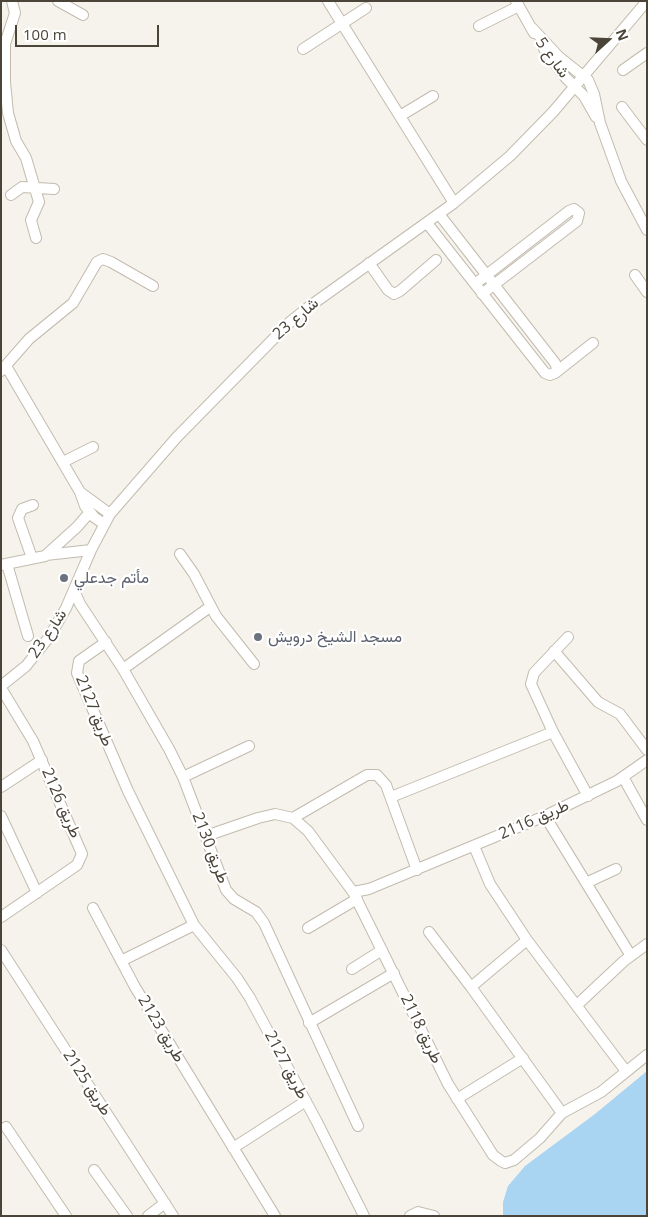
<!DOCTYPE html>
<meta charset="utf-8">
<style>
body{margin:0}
#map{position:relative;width:648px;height:1217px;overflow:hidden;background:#f6f3ec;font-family:"Open Sans",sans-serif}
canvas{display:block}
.frame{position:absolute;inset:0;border:2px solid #4b4439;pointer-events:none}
.north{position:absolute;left:583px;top:15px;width:50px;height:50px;-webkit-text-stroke:4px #fff;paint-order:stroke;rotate:70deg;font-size:14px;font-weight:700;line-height:20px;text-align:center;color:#4b4439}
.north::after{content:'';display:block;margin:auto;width:18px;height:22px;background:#4b4439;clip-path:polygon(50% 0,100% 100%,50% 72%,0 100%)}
.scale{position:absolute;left:15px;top:25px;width:144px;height:22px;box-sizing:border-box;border:2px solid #4b4439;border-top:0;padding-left:6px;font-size:15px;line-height:18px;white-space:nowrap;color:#4b4439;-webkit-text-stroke:4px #fff;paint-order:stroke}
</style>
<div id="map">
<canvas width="648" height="1217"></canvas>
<div class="frame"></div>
<div class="north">N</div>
<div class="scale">100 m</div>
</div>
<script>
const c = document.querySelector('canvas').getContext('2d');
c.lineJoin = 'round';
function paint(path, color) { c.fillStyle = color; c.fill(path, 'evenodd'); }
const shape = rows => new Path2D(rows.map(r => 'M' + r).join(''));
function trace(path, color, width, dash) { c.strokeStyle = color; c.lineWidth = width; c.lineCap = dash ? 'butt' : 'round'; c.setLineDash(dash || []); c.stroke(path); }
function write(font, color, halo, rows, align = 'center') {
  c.font = font + ' "Open Sans",Vazirmatn,sans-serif'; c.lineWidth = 4.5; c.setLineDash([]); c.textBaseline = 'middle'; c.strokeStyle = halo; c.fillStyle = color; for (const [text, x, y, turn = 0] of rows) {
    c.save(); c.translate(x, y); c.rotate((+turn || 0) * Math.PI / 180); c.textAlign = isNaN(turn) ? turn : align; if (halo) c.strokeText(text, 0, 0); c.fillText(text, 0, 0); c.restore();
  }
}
paint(shape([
 [647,1071,647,1216,503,1216,503,1202,508,1186,525,1166,595,1114]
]), '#a9d4f2');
const minor = shape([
 [12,1,15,13,5,44,5,82,8,113,16,141,26,158,39,202,31,220,36,238],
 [58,1,83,15],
 [328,1,454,203],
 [516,1,534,33],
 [479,26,519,6],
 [532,28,559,57,588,80,594,94,600,123,621,181,647,230],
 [303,49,366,8],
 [544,49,566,78,584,96,596,117],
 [623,70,647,53],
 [622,107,647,140],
 [400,116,433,96],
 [11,195,22,187,54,189],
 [427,223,545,373,550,375,555,373,557,368,555,363,439,214],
 [369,263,388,290,394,294,400,291,436,260],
 [635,275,647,292],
 [475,284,569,211,574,209,579,213,577,221,482,294],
 [6,366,80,492,85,506,94,517,104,524],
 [1,371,29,339,73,303,97,262,103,259,111,262,153,286],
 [555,373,593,343],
 [63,462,93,447],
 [80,492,110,514],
 [180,554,194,574,216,616,254,664],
 [46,555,91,550],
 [32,558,18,518,22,509,33,505],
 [7,564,28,636],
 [1,565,45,556,77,527,90,512],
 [74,590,80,604,123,669,169,749,183,777,226,890,234,899,256,912,264,923,358,1126],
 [568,637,534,673,531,684,553,732,588,796],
 [106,642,79,661,77,673,128,791,194,925,237,978,250,998,317,1122,364,1216],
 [554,651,598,702,620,714,647,750],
 [123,669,210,607],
 [1,686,26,666,50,636,66,608,91,550,110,514,177,437,290,322,310,306,454,203,510,156,553,112,647,1],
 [1,688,33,741,82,854,77,865,1,917],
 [183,777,249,746],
 [623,777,647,820],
 [1,787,42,760],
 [391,797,553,732],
 [1,816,37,893],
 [545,816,631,956],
 [293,818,367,775,377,775,386,785,417,870],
 [206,836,258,818,275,814,293,818,308,831,353,892,448,1084,493,1155,501,1161,505,1163,514,1160,540,1138,562,1113,601,1092,647,1055],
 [474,846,490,884,527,940,625,1070],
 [586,883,616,869],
 [353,892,369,889,545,816,617,781,647,760],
 [93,908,135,987,275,1216],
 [308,928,357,899],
 [429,932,471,987,562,1113],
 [1,950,173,1216],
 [121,961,194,925],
 [352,969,382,950],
 [471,987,527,940],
 [577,1005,624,961,647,944],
 [309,1023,394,973],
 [457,1099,523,1058],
 [6,1127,66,1216],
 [233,1148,306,1101],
 [94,1170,127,1216],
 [148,1216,165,1203],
 [410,1216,418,1212,434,1216]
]);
trace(minor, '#c2bbae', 12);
trace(minor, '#fff', 10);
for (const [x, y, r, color] of [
 [64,578,5,"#6b7280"],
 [258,637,5,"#6b7280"]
]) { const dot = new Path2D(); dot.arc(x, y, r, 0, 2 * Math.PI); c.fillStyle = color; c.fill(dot); trace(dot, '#fff', 2); }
write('16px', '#4b4439', '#fff', [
 ["شارع 5",552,58,54],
 ["شارع 23",296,319,-41],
 ["شارع 23",48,634,-56],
 ["طريق 2127",94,711,68],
 ["طريق 2126",61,803,66],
 ["طريق 2116",534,820,-24],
 ["طريق 2130",210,848,69],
 ["طريق 2123",161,1029,59],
 ["طريق 2118",421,1029,64],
 ["طريق 2127",286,1065,62],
 ["طريق 2125",87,1083,57]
]);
write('16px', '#5b616d', '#fff', [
 ["مأتم جدعلي",74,578],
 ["مسجد الشيخ درويش",268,637]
], 'left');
</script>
